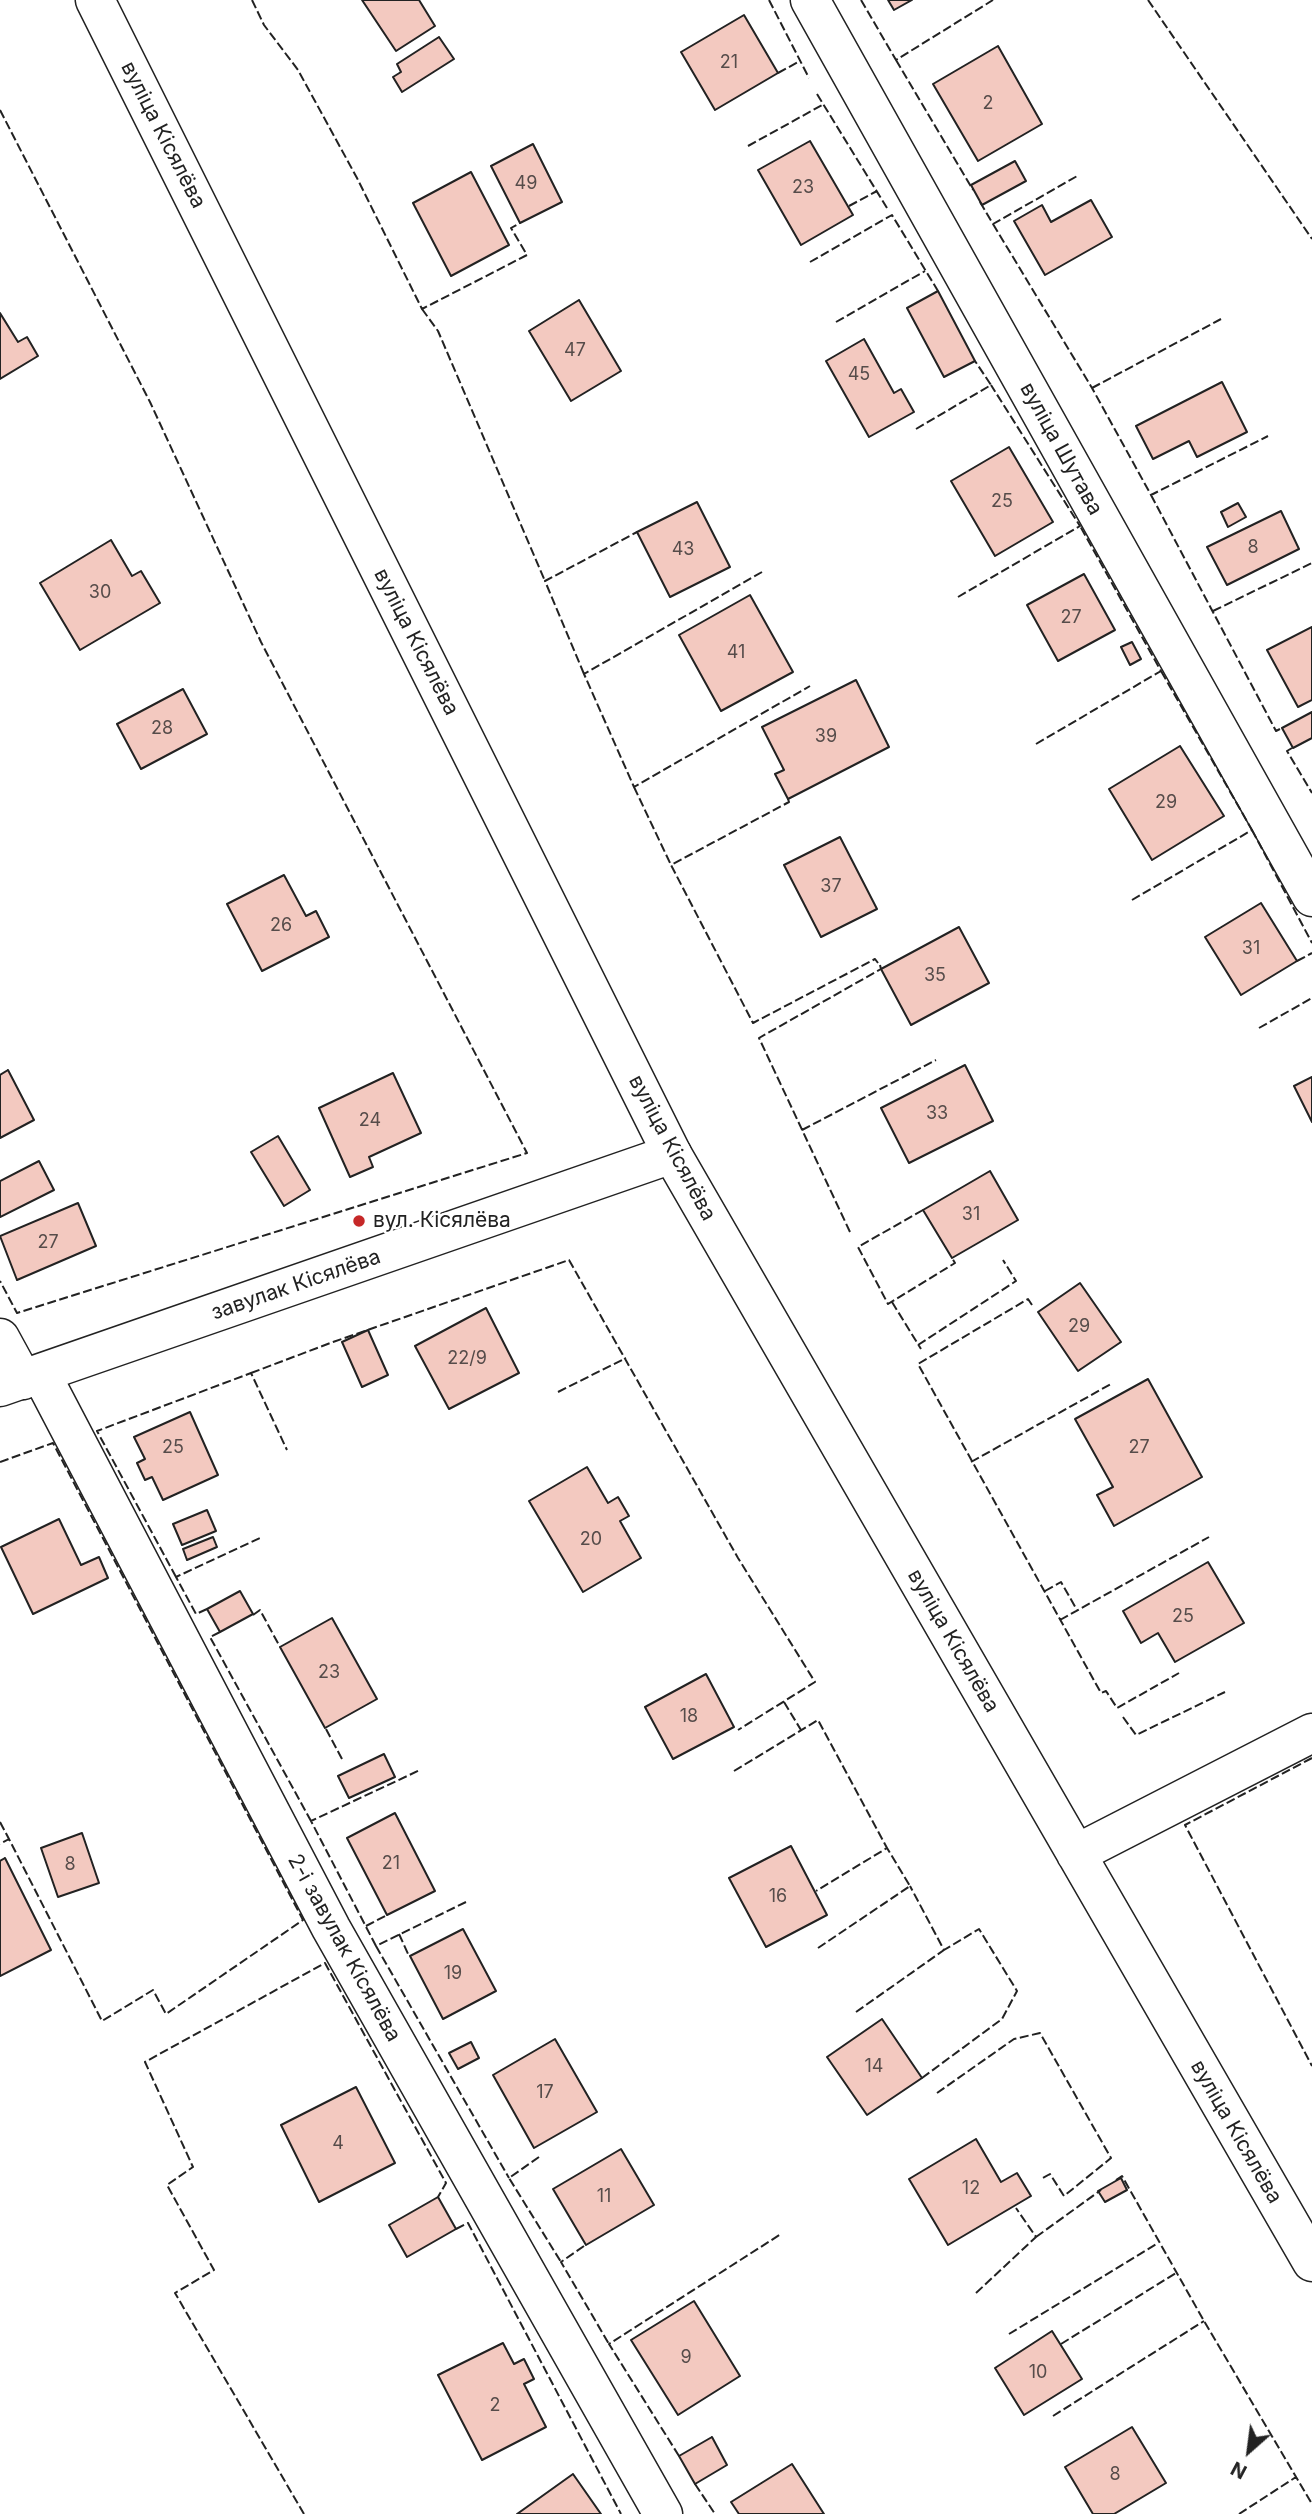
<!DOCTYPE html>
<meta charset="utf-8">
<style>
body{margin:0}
#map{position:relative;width:1312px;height:2514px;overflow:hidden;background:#fff;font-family:Inter,sans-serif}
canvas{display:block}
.north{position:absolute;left:1214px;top:2416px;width:70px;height:70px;-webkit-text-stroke:5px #fff;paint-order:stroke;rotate:208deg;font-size:19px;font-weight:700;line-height:28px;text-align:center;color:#222}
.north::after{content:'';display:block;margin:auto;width:24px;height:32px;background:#222;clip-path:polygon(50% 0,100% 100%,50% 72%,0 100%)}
</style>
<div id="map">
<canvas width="1312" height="2514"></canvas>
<div class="north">N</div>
</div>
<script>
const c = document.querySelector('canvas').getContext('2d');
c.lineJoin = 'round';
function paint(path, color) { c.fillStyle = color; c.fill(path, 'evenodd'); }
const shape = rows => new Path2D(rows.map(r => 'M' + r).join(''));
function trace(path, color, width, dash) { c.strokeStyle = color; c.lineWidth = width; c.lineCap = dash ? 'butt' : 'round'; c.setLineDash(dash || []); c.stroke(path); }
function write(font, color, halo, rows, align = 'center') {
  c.font = font + ' Inter,sans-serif'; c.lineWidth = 5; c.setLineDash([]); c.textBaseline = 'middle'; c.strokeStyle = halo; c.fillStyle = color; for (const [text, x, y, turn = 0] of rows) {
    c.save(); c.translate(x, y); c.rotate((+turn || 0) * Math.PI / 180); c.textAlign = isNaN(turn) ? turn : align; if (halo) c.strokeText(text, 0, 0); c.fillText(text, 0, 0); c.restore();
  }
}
const building = shape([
 [362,0,419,0,435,26,396,51,362,0],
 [888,0,912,0,894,10,888,0],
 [744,15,778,73,715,110,681,52,744,15],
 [439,37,454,59,402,92,393,77,401,72,397,64,439,37],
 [998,46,1042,124,978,161,933,84,998,46],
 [810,141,853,215,801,245,758,170,810,141],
 [533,144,562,202,520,223,491,166,533,144],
 [1015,161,1026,181,982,205,971,185,1015,161],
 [471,172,509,245,451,276,413,203,471,172],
 [1091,200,1112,237,1045,275,1014,221,1042,205,1051,222,1091,200],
 [938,291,975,361,944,377,907,308,938,291],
 [579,300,621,371,571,401,529,331,579,300],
 [0,313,18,342,27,337,38,356,0,379,0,313],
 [864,339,894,393,901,389,914,412,869,437,826,361,864,339],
 [1222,382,1247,432,1197,457,1189,441,1153,459,1136,426,1222,382],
 [1009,447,1053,522,995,556,951,481,1009,447],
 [697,502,730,567,670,597,637,532,697,502],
 [1238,503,1246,517,1228,527,1221,512,1238,503],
 [1281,511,1299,549,1227,585,1207,547,1281,511],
 [111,540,132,576,141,571,160,603,80,650,40,583,111,540],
 [1084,574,1115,630,1058,661,1027,605,1084,574],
 [750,595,793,672,721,711,679,635,750,595],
 [1312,627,1312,700,1298,707,1267,650,1312,627],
 [1132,642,1141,659,1130,665,1121,647,1132,642],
 [856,680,889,747,788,799,775,774,784,770,762,727,856,680],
 [183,689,207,734,141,769,117,724,183,689],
 [1312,712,1312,738,1293,748,1282,728,1312,712],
 [1180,746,1224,816,1152,860,1109,789,1180,746],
 [840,837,877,909,821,937,784,865,840,837],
 [284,875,306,916,316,911,329,937,262,971,227,904,284,875],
 [1261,903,1297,961,1241,995,1205,937,1261,903],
 [959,927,989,983,911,1025,881,969,959,927],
 [965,1065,993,1121,909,1163,881,1108,965,1065],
 [8,1070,34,1120,0,1138,0,1075,8,1070],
 [393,1073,421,1133,369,1157,373,1167,350,1177,319,1108,393,1073],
 [1312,1077,1312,1122,1294,1086,1312,1077],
 [278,1136,310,1190,284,1206,251,1152,278,1136],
 [39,1161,54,1190,0,1217,0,1181,39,1161],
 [990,1171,1018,1220,952,1258,923,1210,990,1171],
 [78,1203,96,1246,17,1280,0,1236,78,1203],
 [1080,1283,1121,1342,1078,1371,1038,1312,1080,1283],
 [486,1308,519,1373,449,1409,415,1346,486,1308],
 [368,1330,388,1375,362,1387,342,1342,368,1330],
 [1148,1379,1202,1477,1114,1526,1097,1495,1113,1487,1075,1419,1148,1379],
 [190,1412,218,1475,163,1500,152,1477,145,1480,137,1463,145,1459,134,1437,190,1412],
 [587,1467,608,1503,618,1497,629,1516,620,1521,641,1558,583,1592,529,1501,587,1467],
 [207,1510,216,1531,182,1545,173,1524,207,1510],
 [59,1519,81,1565,99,1557,108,1578,33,1614,1,1547,59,1519],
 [213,1537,217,1547,187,1560,183,1549,213,1537],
 [1208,1562,1244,1623,1175,1662,1158,1633,1141,1643,1123,1611,1208,1562],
 [240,1591,253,1614,220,1632,207,1609,240,1591],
 [332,1618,377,1699,325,1728,280,1647,332,1618],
 [706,1674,734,1727,673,1759,645,1707,706,1674],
 [384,1754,395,1777,349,1798,338,1776,384,1754],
 [395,1813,435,1891,387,1915,347,1838,395,1813],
 [82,1833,99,1883,58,1897,41,1848,82,1833],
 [791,1846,827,1915,766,1947,729,1878,791,1846],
 [5,1858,51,1950,0,1976,0,1861,5,1858],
 [463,1929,496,1991,443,2019,410,1956,463,1929],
 [882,2019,922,2078,867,2115,827,2057,882,2019],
 [555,2039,597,2112,534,2148,493,2075,555,2039],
 [471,2042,479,2058,458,2069,449,2053,471,2042],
 [356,2087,395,2163,319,2202,281,2125,356,2087],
 [976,2139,1001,2182,1017,2173,1031,2196,948,2245,909,2179,976,2139],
 [621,2149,654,2205,586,2245,553,2189,621,2149],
 [1121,2178,1127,2190,1105,2202,1098,2191,1121,2178],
 [438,2197,456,2229,407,2257,389,2225,438,2197],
 [694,2301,740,2376,678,2415,631,2340,694,2301],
 [1052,2331,1082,2379,1024,2415,995,2368,1052,2331],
 [503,2343,514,2364,524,2359,534,2379,524,2384,546,2427,482,2460,438,2375,503,2343],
 [1132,2427,1166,2483,1114,2514,1093,2514,1065,2467,1132,2427],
 [712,2437,727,2465,695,2484,679,2456,712,2437],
 [792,2464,824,2514,739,2514,731,2502,792,2464],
 [573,2474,601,2514,517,2514,573,2474]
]);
paint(building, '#f3c9c0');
trace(building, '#222', 2);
const minor = shape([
 [810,0,1312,897],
 [672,1154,1312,2262],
 [0,1338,23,1380],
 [41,1374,331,1928,663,2514],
 [1076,1854,1312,1733]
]);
const tertiary = shape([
 [0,1387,672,1154,95,0]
]);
trace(minor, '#222', 41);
trace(tertiary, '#222', 41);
trace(minor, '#fff', 38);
trace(tertiary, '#fff', 38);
trace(shape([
 [252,0,264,25,298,70,357,178,422,309,527,255,511,228,520,223],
 [769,0,809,78],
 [861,0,896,60,993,0],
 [1148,0,1312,239],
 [896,60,973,190],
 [778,73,800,61],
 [817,94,887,208],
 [0,110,150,402,261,642,527,1153,17,1313,0,1281],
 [748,146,824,104],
 [980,202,993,224,1079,175],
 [849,206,877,191],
 [993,224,1092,388,1151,495,1268,436],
 [810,262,892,215,938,291],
 [422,309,438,331,545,581],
 [836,322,925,271],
 [1092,388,1221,319],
 [916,429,991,385,975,361],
 [1151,495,1276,731,1282,728],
 [762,572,584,674,634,787,810,686],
 [958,597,1080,526,991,385],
 [1213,611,1312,563],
 [584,674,545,581,637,532],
 [1036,744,1161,671,1080,526],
 [1292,748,1287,751,1312,793],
 [634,787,671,865],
 [788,799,789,802,671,865,753,1023,875,959,878,963],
 [1252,830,1312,943],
 [1132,900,1252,830,1161,671],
 [1297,961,1312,953],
 [1259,1028,1312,998],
 [802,1130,936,1060],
 [923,1210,858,1247,888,1304,955,1263,952,1258],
 [850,1232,759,1038,881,969,880,965],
 [892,1302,921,1349],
 [1032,1305,1028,1299,918,1364,1101,1693,1106,1691,1117,1708,1179,1673],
 [918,1345,1016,1281,1003,1260],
 [251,1373,333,1342,569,1260,738,1558,815,1682,738,1730],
 [558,1392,626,1358],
 [0,1462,53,1443,303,1920,166,2014,153,1990,102,2021,9,1839,0,1844],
 [971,1462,1111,1384],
 [176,1577,97,1431,251,1373,287,1450],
 [1045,1591,1061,1582,1077,1610],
 [207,1609,196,1614,176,1577,260,1538],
 [253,1615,260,1610,280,1647],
 [1060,1620,1209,1537],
 [220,1632,210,1637,311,1821],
 [784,1702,801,1730],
 [1123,1717,1136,1735,1225,1692],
 [326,1729,342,1759],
 [1312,1758,1185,1825,1312,2066],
 [734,1771,818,1720,887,1848,816,1891],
 [0,1822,9,1839],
 [466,1902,376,1946,509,2178],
 [366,1926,387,1915],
 [399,1934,409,1956],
 [376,1946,311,1821,420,1770],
 [818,1948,910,1886,887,1848],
 [856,2012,944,1950,910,1886],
 [922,2078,1002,2019,1017,1991,979,1929,944,1950],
 [937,2093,1014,2039,1040,2033,1111,2158,1064,2196,1050,2174,1041,2179],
 [539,2157,509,2178,561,2262],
 [1116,2180,1122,2176,1204,2321,1312,2504],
 [456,2229,468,2223,621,2514],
 [1036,2237,1101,2190],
 [584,2246,561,2262,609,2344],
 [976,2293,1036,2237,1016,2208],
 [1009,2334,1158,2243],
 [1061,2344,1176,2273],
 [1053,2416,1204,2321],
 [679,2456,609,2344,781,2234],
 [695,2484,715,2514],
 [304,2514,175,2293,214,2270,167,2185,193,2167,145,2062,325,1963,446,2183,438,2197],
 [1239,2514,1296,2477]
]), '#222', 2, [9, 3.5]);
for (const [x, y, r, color] of [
 [359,1221,7,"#c62828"]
]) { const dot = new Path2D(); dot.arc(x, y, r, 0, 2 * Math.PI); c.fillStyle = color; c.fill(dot); trace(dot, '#fff', 2.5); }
write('18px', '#564c4a', null, [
 ["21",729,63],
 ["2",988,104],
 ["49",526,184],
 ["23",803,188],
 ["47",575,351],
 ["45",859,375],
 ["25",1002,502],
 ["8",1253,548],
 ["43",683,550],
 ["30",100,593],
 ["27",1071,618],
 ["41",736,653],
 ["28",162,729],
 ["39",826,737],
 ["29",1166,803],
 ["37",831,887],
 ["26",281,926],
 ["31",1251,949],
 ["35",935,976],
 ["33",937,1114],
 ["24",370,1121],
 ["31",971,1215],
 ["27",48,1243],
 ["29",1079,1327],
 ["22/9",467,1359],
 ["25",173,1448],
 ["27",1139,1448],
 ["20",591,1540],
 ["25",1183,1617],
 ["23",329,1673],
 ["18",689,1717],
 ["21",391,1864],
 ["8",70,1865],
 ["16",778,1897],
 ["19",453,1974],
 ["14",874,2067],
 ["17",545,2093],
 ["4",338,2144],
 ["12",971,2189],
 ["11",604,2197],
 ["9",686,2358],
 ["10",1038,2373],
 ["2",495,2406],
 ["8",1115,2475]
]);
write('21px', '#222', '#fff', [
 ["вуліца Кісялёва",163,135,63],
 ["вуліца Шутава",1061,449,61],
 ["вуліца Кісялёва",416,642,63],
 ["вуліца Кісялёва",672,1148,62],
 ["завулак Кісялёва",296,1285,-19],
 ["вуліца Кісялёва",953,1641,60],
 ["2-і завулак Кісялёва",344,1948,61],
 ["вуліца Кісялёва",1236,2132,60]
]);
write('21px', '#222', '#fff', [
 ["вул. Кісялёва",373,1221]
], 'left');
</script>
